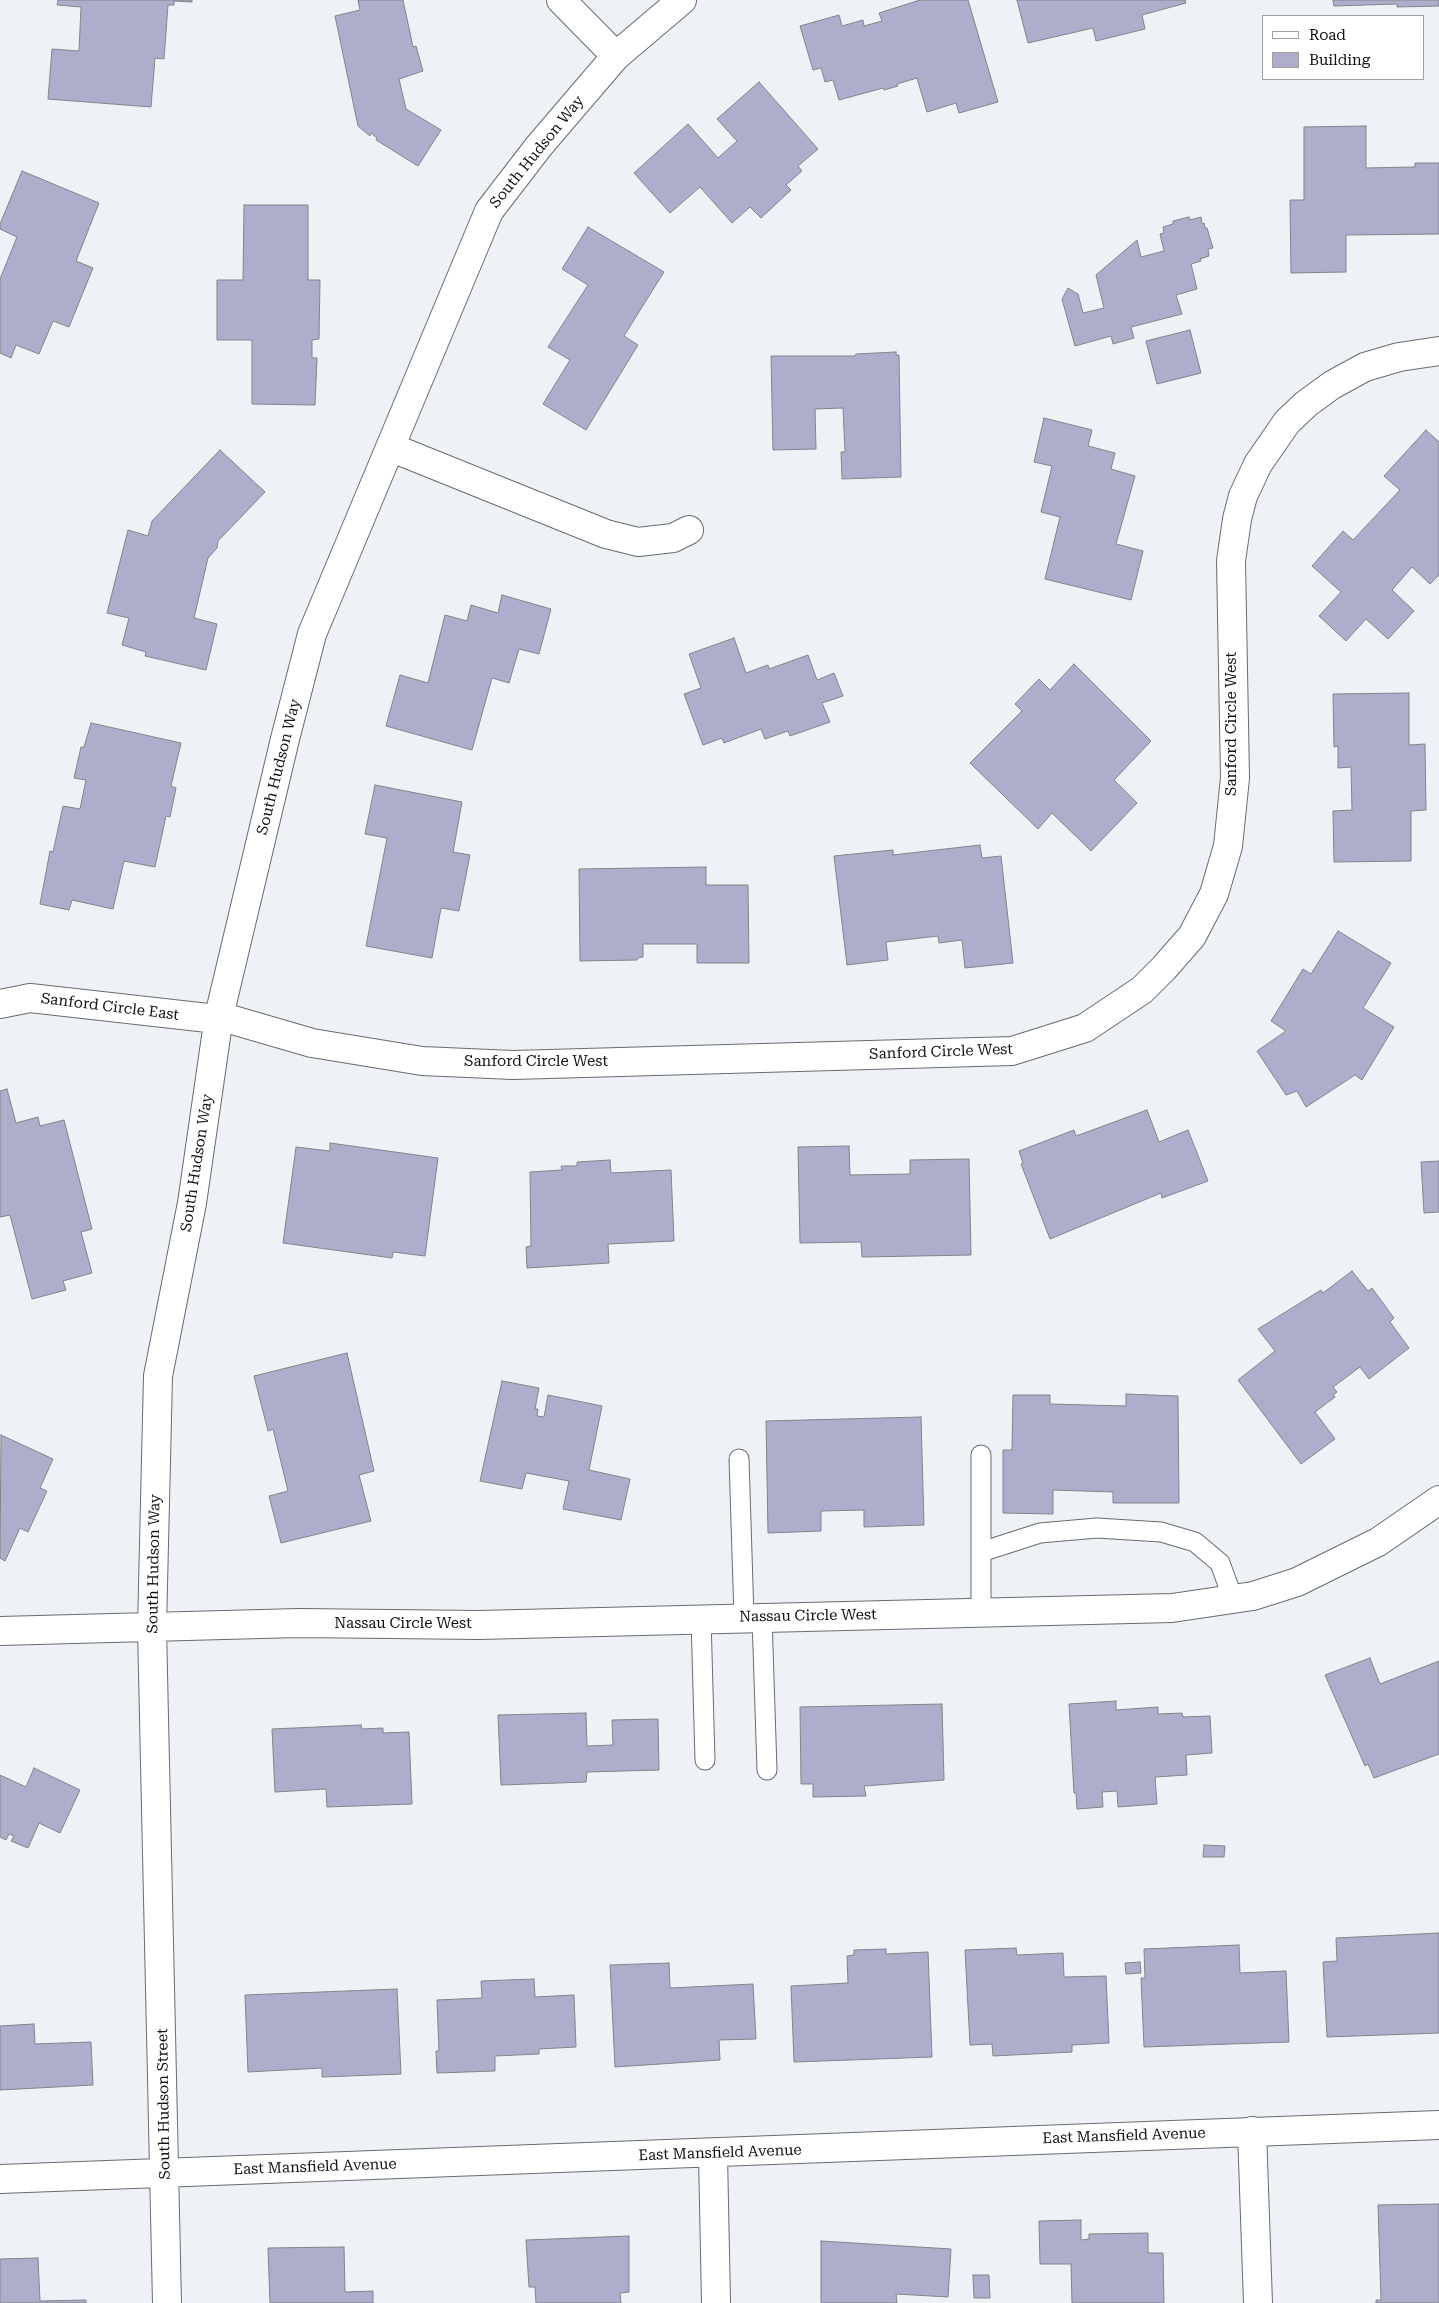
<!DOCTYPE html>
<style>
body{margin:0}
#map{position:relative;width:1439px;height:2303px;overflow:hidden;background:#eef2f7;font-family:"Roboto Serif",serif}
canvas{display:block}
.legend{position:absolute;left:1262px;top:15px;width:162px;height:65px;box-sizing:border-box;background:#fff;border:1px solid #9fa0a0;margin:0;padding:6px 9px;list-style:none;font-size:15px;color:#0f1112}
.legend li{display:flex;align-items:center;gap:10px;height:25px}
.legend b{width:25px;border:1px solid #9fa0a0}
</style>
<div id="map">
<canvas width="1439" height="2303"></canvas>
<ul class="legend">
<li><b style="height:6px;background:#fff"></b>Road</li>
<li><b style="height:14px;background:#aeaecc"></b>Building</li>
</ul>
</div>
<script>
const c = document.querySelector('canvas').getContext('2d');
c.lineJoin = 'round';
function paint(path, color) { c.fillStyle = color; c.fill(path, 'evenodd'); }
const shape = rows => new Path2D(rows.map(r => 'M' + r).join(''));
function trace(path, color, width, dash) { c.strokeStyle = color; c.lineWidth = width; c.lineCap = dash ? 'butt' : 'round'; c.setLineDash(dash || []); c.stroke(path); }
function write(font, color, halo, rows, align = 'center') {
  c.font = font + ' "Roboto Serif",serif'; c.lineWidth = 4; c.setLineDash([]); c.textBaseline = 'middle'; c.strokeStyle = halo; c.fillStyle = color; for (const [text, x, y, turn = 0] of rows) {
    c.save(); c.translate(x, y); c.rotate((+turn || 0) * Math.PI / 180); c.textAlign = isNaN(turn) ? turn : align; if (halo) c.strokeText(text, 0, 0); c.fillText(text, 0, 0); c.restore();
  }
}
const building = shape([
 [58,0,192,0,192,2,174,1,174,5,168,5,164,59,155,58,151,107,48,99,52,49,79,51,81,7,57,5,58,0],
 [358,0,403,0,413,47,416,46,423,71,399,79,406,109,441,130,418,166,376,140,377,138,371,133,370,136,358,126,335,16,360,10,358,0],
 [920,0,968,0,998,102,959,113,956,103,927,112,917,78,897,84,898,86,884,90,883,88,839,100,833,80,825,82,821,68,813,70,800,26,839,15,842,26,863,20,864,26,882,21,879,13,920,0],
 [1017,0,1185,0,1186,3,1142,15,1145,29,1096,41,1093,28,1028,43,1017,0],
 [1333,0,1439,0,1439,6,1397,7,1397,4,1334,6,1333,0],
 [759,82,818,149,798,166,802,171,786,185,791,190,761,218,750,207,732,223,700,187,670,213,634,173,688,124,718,158,737,141,717,119,759,82],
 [1366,126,1366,168,1415,167,1415,163,1439,163,1439,234,1346,235,1346,272,1291,273,1290,200,1304,200,1304,127,1366,126],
 [22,171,99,203,76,261,93,268,69,327,53,321,39,354,16,345,11,358,0,353,0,279,17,237,0,229,0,224,22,171],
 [244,205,308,205,308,280,320,280,319,339,312,340,312,358,317,358,315,405,252,404,252,340,217,340,217,280,243,280,244,205],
 [1189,217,1190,220,1201,217,1202,224,1204,223,1205,228,1207,228,1213,248,1208,249,1209,256,1200,259,1201,261,1191,264,1197,289,1176,295,1182,314,1131,327,1134,338,1113,344,1111,336,1075,346,1062,299,1068,288,1078,294,1083,313,1104,308,1096,275,1137,240,1141,257,1164,251,1160,234,1164,233,1163,227,1173,224,1173,221,1189,217],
 [588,227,664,272,624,336,638,345,586,430,543,404,570,360,548,347,588,285,562,269,588,227],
 [1190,330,1201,373,1157,384,1146,341,1190,330],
 [896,352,896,355,899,355,901,477,842,479,841,452,845,452,843,408,815,409,816,449,773,450,771,356,855,356,856,354,896,352],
 [1044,418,1092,430,1088,446,1115,453,1111,469,1135,476,1116,544,1143,551,1131,600,1045,579,1060,517,1041,512,1052,466,1034,462,1044,418],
 [1426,430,1439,442,1439,575,1430,584,1412,567,1392,590,1414,611,1388,639,1366,619,1346,641,1319,616,1341,592,1312,566,1343,531,1353,540,1400,490,1384,476,1426,430],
 [220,450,265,492,218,541,217,548,208,558,194,618,217,624,206,670,145,656,146,652,122,645,129,618,107,613,128,530,148,536,152,521,220,450],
 [502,595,551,609,539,654,519,649,509,683,492,678,472,750,386,726,400,675,428,683,445,615,467,621,471,605,498,613,502,595],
 [734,638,746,673,768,665,769,669,808,655,817,680,834,673,843,696,822,703,830,722,790,736,788,731,765,739,761,729,724,743,722,738,703,745,684,694,701,688,689,654,734,638],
 [1074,664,1151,741,1114,780,1137,803,1091,851,1052,813,1038,829,970,763,1022,711,1015,704,1039,679,1050,690,1074,664],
 [1409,693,1409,745,1425,744,1426,810,1411,811,1411,861,1334,862,1333,811,1352,810,1351,767,1338,768,1338,746,1334,747,1333,694,1409,693],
 [91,723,181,743,171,786,176,788,170,817,166,816,155,867,124,861,113,909,72,900,69,910,40,904,50,851,53,852,63,806,80,809,86,780,74,778,81,747,84,747,91,723],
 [375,785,462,802,453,852,470,855,459,911,441,908,432,958,366,946,387,838,365,834,375,785],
 [980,845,982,858,1001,856,1013,963,965,968,962,940,939,943,938,936,886,942,888,960,847,965,834,856,893,850,893,855,980,845],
 [706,867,706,885,748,885,749,963,697,963,697,944,643,944,643,957,638,958,637,960,580,961,579,869,706,867],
 [1338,931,1391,963,1363,1008,1394,1027,1362,1080,1355,1075,1306,1107,1297,1091,1286,1095,1257,1051,1286,1031,1271,1021,1303,969,1311,974,1338,931],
 [7,1089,16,1123,38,1117,40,1126,64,1120,92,1229,81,1232,92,1273,63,1281,66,1290,32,1299,10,1215,0,1217,0,1091,7,1089],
 [1147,1110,1159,1142,1188,1130,1208,1181,1162,1198,1161,1193,1050,1239,1021,1164,1023,1163,1019,1151,1074,1130,1076,1136,1147,1110],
 [330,1143,438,1158,425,1256,393,1252,392,1258,283,1243,296,1147,330,1151,330,1143],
 [849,1146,850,1175,910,1174,910,1160,969,1159,971,1255,862,1257,861,1242,800,1243,798,1147,849,1146],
 [610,1160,611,1173,671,1170,674,1241,608,1244,609,1263,527,1268,526,1247,531,1246,530,1172,562,1170,561,1166,577,1166,577,1162,610,1160],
 [1439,1161,1439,1212,1424,1213,1421,1162,1439,1161],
 [1352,1271,1368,1291,1372,1288,1394,1318,1390,1322,1409,1348,1369,1379,1360,1367,1333,1387,1337,1392,1333,1395,1335,1397,1315,1412,1335,1439,1301,1464,1238,1380,1275,1351,1258,1329,1321,1290,1323,1293,1352,1271],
 [347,1353,374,1471,359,1475,371,1521,281,1543,269,1496,288,1491,273,1429,268,1431,254,1376,347,1353],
 [502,1381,539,1388,535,1409,538,1409,537,1416,544,1417,548,1395,602,1406,589,1470,630,1479,621,1520,563,1509,569,1481,526,1473,522,1489,480,1481,502,1381],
 [1126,1394,1178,1396,1179,1503,1113,1503,1113,1492,1053,1490,1053,1514,1003,1513,1003,1450,1012,1450,1013,1395,1050,1395,1050,1404,1126,1406,1126,1394],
 [921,1417,924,1525,864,1527,864,1510,821,1511,821,1531,768,1533,766,1421,921,1417],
 [1,1435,53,1459,40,1488,47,1491,28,1532,20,1528,5,1561,0,1558,1,1435],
 [1370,1658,1380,1684,1439,1661,1439,1754,1374,1778,1368,1764,1365,1766,1325,1675,1370,1658],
 [1116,1701,1116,1710,1158,1707,1158,1714,1182,1713,1183,1717,1210,1716,1212,1753,1186,1755,1187,1775,1155,1777,1157,1804,1118,1807,1117,1791,1102,1792,1103,1807,1077,1809,1076,1793,1074,1793,1069,1704,1116,1701],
 [942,1704,944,1780,864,1786,866,1796,813,1797,813,1784,801,1784,800,1707,942,1704],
 [586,1713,587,1746,613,1745,612,1720,658,1719,659,1770,587,1772,586,1782,501,1785,498,1715,586,1713],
 [361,1725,362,1729,383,1728,383,1733,409,1732,412,1804,327,1807,326,1789,275,1792,272,1729,361,1725],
 [34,1768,80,1790,60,1833,39,1823,28,1848,11,1841,14,1836,9,1834,6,1840,0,1837,0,1775,26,1787,34,1768],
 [1204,1845,1225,1846,1224,1857,1203,1857,1204,1845],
 [1439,1933,1439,2033,1327,2037,1323,1962,1337,1961,1336,1938,1439,1933],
 [1239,1945,1240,1973,1286,1971,1289,2042,1144,2047,1141,1978,1145,1978,1144,1949,1239,1945],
 [1016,1948,1017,1955,1063,1953,1064,1977,1106,1976,1109,2043,1072,2045,1072,2052,993,2056,992,2044,970,2045,965,1950,1016,1948],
 [886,1949,886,1954,928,1952,932,2057,794,2062,791,1986,848,1983,847,1956,854,1955,854,1950,886,1949],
 [1140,1962,1141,1973,1126,1974,1125,1963,1140,1962],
 [669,1963,670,1988,753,1984,756,2039,719,2040,720,2060,615,2067,610,1965,669,1963],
 [534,1979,535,1997,574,1995,576,2047,539,2049,539,2054,495,2056,495,2071,437,2073,436,2051,439,2051,437,2000,482,1998,481,1981,534,1979],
 [397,1989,401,2074,322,2077,322,2068,248,2072,245,1995,397,1989],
 [34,2024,35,2044,91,2042,93,2085,0,2090,0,2026,34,2024],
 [1439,2204,1439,2303,1376,2303,1376,2300,1381,2300,1378,2205,1439,2204],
 [1081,2220,1081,2240,1089,2239,1089,2234,1148,2233,1148,2253,1163,2253,1164,2303,1072,2303,1071,2264,1040,2264,1039,2221,1081,2220],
 [629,2236,629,2292,620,2293,621,2303,536,2303,535,2287,529,2287,526,2240,629,2236],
 [821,2241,951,2249,948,2297,896,2294,897,2303,821,2303,821,2241],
 [344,2247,345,2292,373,2291,373,2303,270,2303,268,2248,344,2247],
 [38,2258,40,2301,86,2300,86,2303,0,2303,0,2259,38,2258],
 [973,2275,989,2275,990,2298,974,2298,973,2275]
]);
paint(building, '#aeaecc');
trace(building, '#838388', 1);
const lane = shape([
 [981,1455,981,1614],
 [739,1459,744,1617],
 [981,1552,1040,1533,1097,1528,1161,1532,1195,1542,1220,1563,1233,1599],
 [762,1617,767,1770],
 [701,1618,705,1760]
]);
const street = shape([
 [561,0,616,56],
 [390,447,606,534,638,542,673,538,689,530],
 [0,1004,30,998,208,1018,219,1016,312,1043,422,1061,513,1065,1012,1051,1085,1028,1142,990,1164,968,1192,936,1214,894,1228,846,1235,778,1231,561,1237,519,1243,496,1258,464,1287,422,1306,404,1332,385,1365,367,1399,357,1439,351],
 [0,1631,299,1623,479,1625,1172,1608,1253,1596,1297,1582,1378,1542,1439,1500],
 [1252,2131,1258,2303],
 [713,2154,716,2303],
 [0,2179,1439,2125],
 [167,2303,152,1628,158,1376,192,1203,219,1016,285,739,312,634,489,211,539,146,616,56,682,0]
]);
trace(lane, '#686b70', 21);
trace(street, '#686b70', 30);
trace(lane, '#fff', 19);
trace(street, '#fff', 28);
write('15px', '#0f1112', '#fff', [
 ["South Hudson Way",537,152,-51],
 ["Sanford Circle West",1232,724,-90],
 ["South Hudson Way",279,767,-76],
 ["Sanford Circle East",110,1007,7],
 ["Sanford Circle West",941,1052,-2],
 ["Sanford Circle West",536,1062],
 ["South Hudson Way",197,1163,-81],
 ["South Hudson Way",154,1564,-89],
 ["Nassau Circle West",808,1616,-1],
 ["Nassau Circle West",403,1624],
 ["South Hudson Street",164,2104,-91],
 ["East Mansfield Avenue",1124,2136,-2],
 ["East Mansfield Avenue",720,2153,-2],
 ["East Mansfield Avenue",315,2167,-2]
]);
</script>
